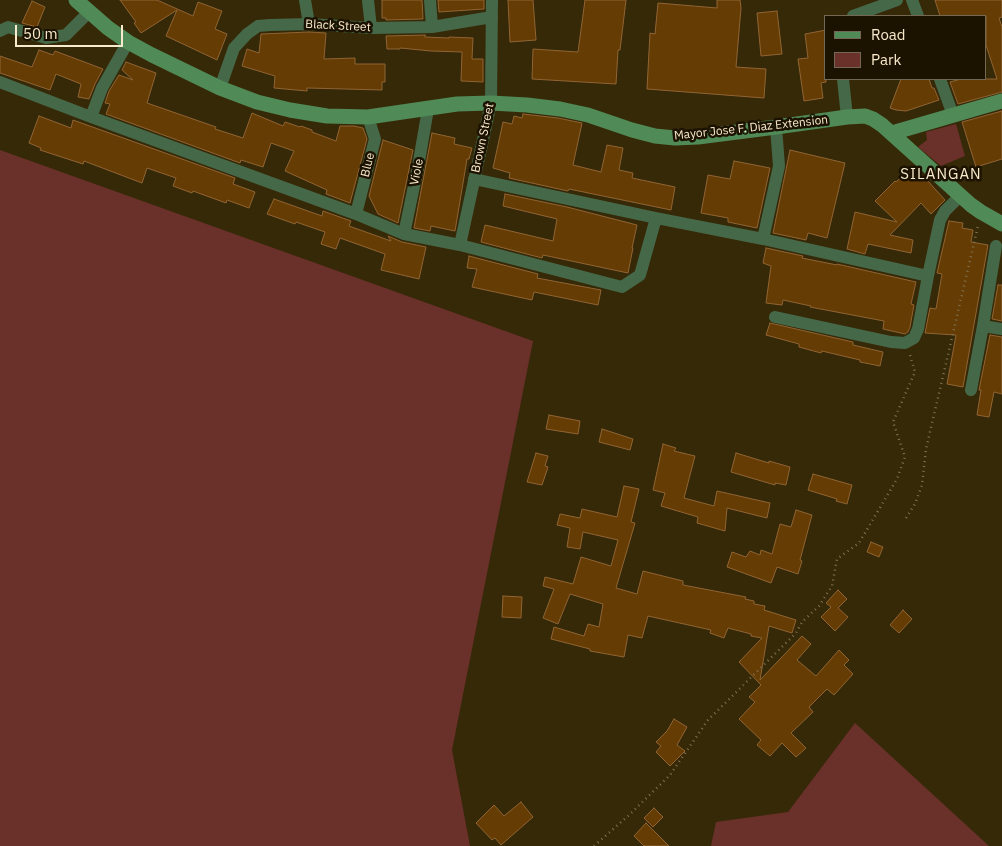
<!DOCTYPE html>
<style>
body{margin:0}
#map{position:relative;width:1002px;height:846px;overflow:hidden;background:#362908;font-family:"IBM Plex Sans",sans-serif}
canvas{display:block}
.legend{position:absolute;left:824px;top:15px;width:162px;height:65px;box-sizing:border-box;background:#1c1200;border:1px solid #746852;margin:0;padding:6px 9px;list-style:none;font-size:15px;color:#f8eacc}
.legend li{display:flex;align-items:center;gap:10px;height:25px}
.legend b{width:25px;border:1px solid #746852}
.scale{position:absolute;left:15px;top:25px;width:108px;height:22px;box-sizing:border-box;border:2px solid #f8eacc;border-top:0;padding-left:6px;font-size:15px;line-height:18px;white-space:nowrap;color:#f8eacc;-webkit-text-stroke:4px #1c1200;paint-order:stroke}
</style>
<div id="map">
<canvas width="1002" height="846"></canvas>
<ul class="legend">
<li><b style="height:6px;background:#508a57"></b>Road</li>
<li><b style="height:14px;background:#6a302a"></b>Park</li>
</ul>
<div class="scale">50 m</div>
</div>
<script>
const c = document.querySelector('canvas').getContext('2d');
c.lineJoin = 'round';
function paint(path, color) { c.fillStyle = color; c.fill(path, 'evenodd'); }
const shape = rows => new Path2D(rows.map(r => 'M' + r).join(''));
function trace(path, color, width, dash) { c.strokeStyle = color; c.lineWidth = width; c.lineCap = dash ? 'butt' : 'round'; c.setLineDash(dash || []); c.stroke(path); }
function write(font, color, halo, rows, align = 'center') {
  c.font = font + ' "IBM Plex Sans",sans-serif'; c.lineWidth = 5; c.setLineDash([]); c.textBaseline = 'middle'; c.strokeStyle = halo; c.fillStyle = color; for (const [text, x, y, turn = 0] of rows) {
    c.save(); c.translate(x, y); c.rotate((+turn || 0) * Math.PI / 180); c.textAlign = isNaN(turn) ? turn : align; if (halo) c.strokeText(text, 0, 0); c.fillText(text, 0, 0); c.restore();
  }
}
paint(shape([
 [956,124,965,156,941,166,918,147,927,140,926,132],
 [0,150,533,341,452,750,470,846,0,846],
 [855,723,989,846,711,846,716,822,788,812]
]), '#6a302a');
const building = shape([
 [120,0,157,0,193,16,198,2,222,11,215,29,227,34,217,60,166,36,177,10,141,33,134,23,136,22,120,0],
 [382,0,422,0,423,19,386,20,386,18,382,18,382,0],
 [438,0,484,0,484,9,439,12,438,0],
 [508,0,533,0,536,40,510,42,508,0],
 [585,0,626,0,620,50,618,50,616,84,532,79,533,49,578,52,585,0],
 [717,0,740,0,741,8,736,67,766,69,764,98,647,89,650,33,655,34,658,3,717,8,717,0],
 [935,0,1002,0,1002,17,999,18,1002,27,1002,92,958,104,950,82,961,79,997,79,986,45,986,16,940,16,935,0],
 [32,1,45,7,37,27,22,23,32,1],
 [777,11,782,54,761,56,757,13,777,11],
 [826,30,826,82,821,83,823,98,804,101,798,59,808,58,805,34,826,30],
 [309,32,326,33,324,59,355,58,355,64,385,64,385,82,382,82,382,90,307,88,307,91,274,88,275,76,242,66,247,49,259,53,261,34,309,32],
 [425,35,425,37,449,38,449,37,473,38,472,59,483,59,483,82,461,81,462,52,431,51,400,48,400,49,387,49,386,36,425,35],
 [39,50,53,55,55,51,103,69,95,84,89,99,78,97,81,84,56,74,50,90,0,73,0,56,32,67,39,50],
 [126,62,156,73,147,103,216,127,215,129,243,138,252,113,283,126,285,122,300,127,301,126,312,130,312,132,336,141,340,126,354,126,363,128,367,139,350,203,326,194,327,190,285,171,294,151,271,143,263,167,241,160,240,163,106,114,110,104,105,103,109,91,119,75,133,80,122,70,126,62],
 [901,79,929,79,932,88,934,88,939,100,906,111,896,110,890,108,901,79],
 [1002,111,1002,159,976,167,962,122,1002,111],
 [523,114,558,118,582,123,573,165,601,172,607,145,623,148,619,170,633,173,632,178,675,187,671,210,569,189,568,191,509,178,510,173,493,168,503,122,512,124,514,116,522,118,523,114],
 [39,116,71,128,73,120,235,178,233,184,255,192,249,208,227,200,226,203,193,191,192,193,173,186,176,178,147,168,142,183,84,161,83,164,40,150,41,148,29,143,39,116],
 [432,133,455,138,454,144,472,148,469,159,467,159,455,231,431,226,430,231,414,228,432,133],
 [383,140,413,150,398,223,378,214,369,196,383,140],
 [790,150,845,163,827,238,808,233,806,240,773,233,790,150],
 [734,161,770,168,757,228,728,222,728,218,701,213,708,175,730,179,734,161],
 [912,168,923,181,926,179,945,200,931,214,921,203,890,235,913,240,911,253,868,244,865,254,847,249,855,212,897,222,875,201,895,181,896,182,912,168],
 [505,194,567,207,637,225,632,248,633,248,628,273,543,255,542,258,481,242,485,225,553,241,557,219,503,206,505,194],
 [274,199,322,216,323,211,351,221,349,226,391,241,388,236,402,242,426,247,419,279,381,270,385,254,340,238,336,249,321,244,325,232,296,222,295,224,267,214,274,199],
 [949,221,963,223,962,228,973,230,971,242,988,245,963,387,947,384,956,335,925,333,930,308,936,309,942,274,937,273,949,221],
 [766,248,803,256,802,258,837,265,837,264,916,282,911,304,914,305,910,327,908,332,905,334,883,329,884,321,810,307,811,306,783,300,782,305,766,303,771,266,763,263,766,248],
 [469,256,538,274,537,278,601,290,598,305,534,292,532,300,472,287,477,269,467,268,469,256],
 [998,285,1002,285,1002,321,992,319,998,285],
 [770,323,853,342,853,345,883,352,880,366,860,362,860,360,822,351,821,353,799,347,799,344,766,335,770,323],
 [990,335,1002,337,1002,394,994,392,989,417,977,415,981,390,979,390,990,335],
 [549,415,580,421,578,434,546,429,549,415],
 [602,429,633,439,630,450,599,442,602,429],
 [663,444,676,448,674,451,695,456,684,498,714,506,717,491,770,503,767,518,727,508,725,531,697,523,698,517,661,506,665,493,653,490,663,444],
 [536,453,548,456,545,466,548,467,542,485,527,482,536,453],
 [736,453,769,463,769,461,790,467,786,485,775,483,775,485,731,472,736,453],
 [813,474,852,485,847,504,836,501,837,499,808,490,813,474],
 [624,486,639,489,631,522,635,523,616,588,637,594,643,571,683,581,683,585,746,597,745,599,754,601,754,604,765,606,764,610,796,620,792,633,769,626,760,680,802,636,811,644,797,660,816,676,839,650,849,660,844,665,853,674,834,695,827,689,809,707,813,712,791,733,806,748,796,757,782,743,770,756,757,745,761,740,739,719,755,702,749,697,761,685,739,662,762,638,751,636,751,634,728,628,724,638,710,633,711,630,648,616,642,638,628,635,624,657,590,651,590,649,551,639,554,627,584,636,588,624,599,627,603,604,570,594,558,624,543,618,554,589,543,586,545,577,573,584,581,557,611,566,618,540,583,532,580,549,567,547,570,528,557,525,560,514,580,518,582,509,617,517,624,486],
 [796,510,812,515,800,560,802,561,798,574,777,567,771,583,727,567,732,552,746,557,750,551,760,555,761,550,772,554,780,524,791,527,796,510],
 [871,542,883,547,879,557,867,552,871,542],
 [838,590,847,599,838,608,848,617,835,631,821,617,831,607,826,603,838,590],
 [503,596,522,597,521,618,502,617,503,596],
 [903,610,912,619,899,633,890,625,903,610],
 [674,719,687,727,677,745,685,751,670,766,656,752,661,746,656,742,667,731,674,719],
 [521,802,533,817,501,845,495,838,492,840,476,823,494,805,504,816,521,802],
 [654,808,663,817,653,827,644,818,654,808],
 [646,823,669,846,644,846,634,836,646,823]
]);
paint(building, '#653d04');
trace(building, '#906434', 1);
trace(shape([
 [906,518,915,504,922,485,926,449,978,226],
 [594,846,628,816,670,775,708,720,796,633,802,622,819,606,832,586,837,559,859,543,897,479,905,457,893,422,915,372,910,355]
]), '#7f7152', 2.5, [1, 4]);
trace(shape([
 [305,0,309,24],
 [368,0,371,28],
 [430,0,432,27],
 [912,0,918,16],
 [853,16,897,0],
 [0,31,8,27,46,38,66,35,89,12],
 [843,79,847,117],
 [940,79,953,115],
 [0,82,91,117,356,214,404,234,460,245,622,287,640,275,656,218],
 [220,88,234,48,247,34,258,26,270,25,309,24,371,28,432,27,492,17],
 [91,117,102,88,128,42],
 [474,179,656,218,763,239,928,276],
 [356,214,375,139,368,117],
 [404,234,418,167,428,109],
 [763,239,779,166,776,127],
 [460,245,491,103,492,0],
 [775,317,891,342,905,343,914,338,918,329,928,276,940,220,945,211,960,196],
 [983,326,1002,329],
 [971,390,983,326,996,246]
]), '#456948', 12);
trace(shape([
 [76,0,108,28,128,42,152,55,220,88,257,102,290,110,327,116,368,117,457,104,491,103,527,105,560,109,588,115,632,130,655,136,675,138,698,137,776,127,847,117,865,116,873,119,882,125,971,205,981,212,1002,224],
 [892,133,1002,101]
]), '#508a57', 15);
write('12px', '#f8eacc', '#1c1200', [
 ["Black Street",338,26,3],
 ["Mayor Jose F. Diaz Extension",751,128,-6],
 ["Brown Street",483,138,-78],
 ["Blue",368,165,-76],
 ["Viole",417,172,-79]
]);
c.letterSpacing = '1px';
write('15px', '#f8eacc', '#1c1200', [
 ["SILANGAN",941,175]
]);
c.letterSpacing = '0px';
</script>
